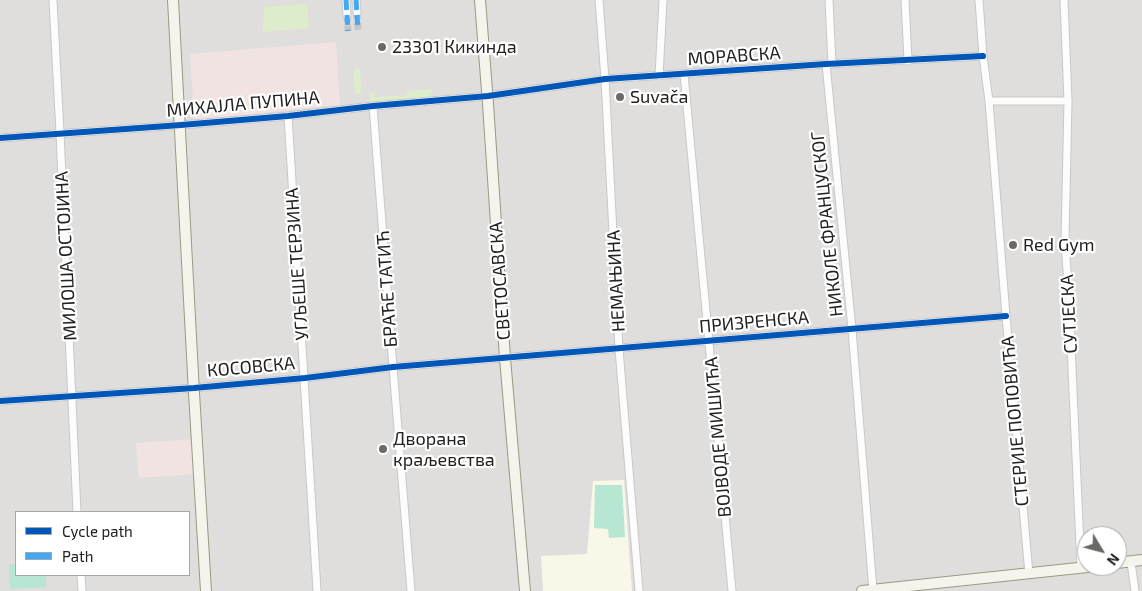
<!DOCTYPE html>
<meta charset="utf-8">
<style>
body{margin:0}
#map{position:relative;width:1142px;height:591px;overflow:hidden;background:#f0eeeb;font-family:"Exo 2",sans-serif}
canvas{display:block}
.legend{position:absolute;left:15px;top:511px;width:175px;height:65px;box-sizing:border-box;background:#fff;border:1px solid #a7a7a7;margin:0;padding:6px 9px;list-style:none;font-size:15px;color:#222}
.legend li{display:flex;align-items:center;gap:10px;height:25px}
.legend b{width:25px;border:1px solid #a7a7a7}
.north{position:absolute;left:1077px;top:526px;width:50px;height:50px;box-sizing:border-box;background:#fff;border:1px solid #a7a7a7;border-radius:50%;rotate:127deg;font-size:14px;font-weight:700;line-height:20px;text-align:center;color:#222}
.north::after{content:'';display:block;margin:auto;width:18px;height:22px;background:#6a6968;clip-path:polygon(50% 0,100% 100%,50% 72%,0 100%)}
</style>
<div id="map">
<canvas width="1142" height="591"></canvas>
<ul class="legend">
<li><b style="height:6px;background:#0057b8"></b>Cycle path</li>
<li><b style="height:6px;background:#3fa9f5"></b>Path</li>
</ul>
<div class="north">N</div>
</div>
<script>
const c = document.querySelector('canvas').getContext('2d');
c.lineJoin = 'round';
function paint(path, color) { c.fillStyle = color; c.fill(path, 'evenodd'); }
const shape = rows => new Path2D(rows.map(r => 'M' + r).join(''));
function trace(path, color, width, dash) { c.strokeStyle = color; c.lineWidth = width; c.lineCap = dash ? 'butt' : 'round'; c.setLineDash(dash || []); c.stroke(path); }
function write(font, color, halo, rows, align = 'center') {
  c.font = font + ' "Exo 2",sans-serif'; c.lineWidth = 4.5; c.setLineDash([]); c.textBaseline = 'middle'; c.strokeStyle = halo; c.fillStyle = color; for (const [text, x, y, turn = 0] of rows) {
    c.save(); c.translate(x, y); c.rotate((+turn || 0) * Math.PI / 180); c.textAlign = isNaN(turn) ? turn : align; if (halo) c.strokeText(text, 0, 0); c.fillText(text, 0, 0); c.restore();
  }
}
paint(shape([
 [0,0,1142,0,1142,591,0,591],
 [16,512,189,512,189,575,16,575],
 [1087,536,1117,536,1117,566,1087,566]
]), '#dfdedc');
paint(shape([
 [336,42,340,105,194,120,190,54],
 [194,439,197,474,139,478,136,443]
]), '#f1e3e1');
paint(shape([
 [624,480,632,591,543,591,541,556,587,554,593,481]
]), '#f8f7e8');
paint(shape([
 [307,4,309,28,263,32,264,7],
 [353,69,360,69,362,94,355,94],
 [430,89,433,91,428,97,419,99,369,103,369,93,375,92,375,97,407,95,407,91]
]), '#ddeccb');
paint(shape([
 [595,485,622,485,625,537,609,538,608,529,594,528],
 [16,564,16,575,46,575,46,587,10,589,9,565]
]), '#b7e6d2');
paint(shape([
 [173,0,183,0,186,51,176,52]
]), '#e0dfde');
trace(shape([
 [357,12,358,30],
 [347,15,348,31]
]), '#c7c5c3', 7, [7, 3.5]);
const street = shape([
 [53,0,60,133,77,512],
 [346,0,347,15],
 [356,0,357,12],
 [599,0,605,79,619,349,639,591],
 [829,0,832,64],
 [905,0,908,61],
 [979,0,983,56,989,101,1006,316,1029,574],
 [1064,0,1068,101,1065,241,1069,301,1081,568],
 [826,64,852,329,873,590],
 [684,74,732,591],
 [659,76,663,0],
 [989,101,1068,101],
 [373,106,393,367,411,591],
 [288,116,317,591],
 [0,138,181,125,288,116,373,106,488,96,605,79,826,64,983,56],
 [0,401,194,388,305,378,393,367,1006,316],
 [1131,562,1135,591],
 [81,575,82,591]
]);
const secondary = shape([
 [173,0,194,393,206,591],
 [480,0,488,104,505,358,525,591],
 [1117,563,1142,560],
 [862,591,1097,566]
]);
trace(street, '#c9c8c7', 9);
trace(secondary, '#999a82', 12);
trace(street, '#fdfcfc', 7);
trace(secondary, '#f4f4ed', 10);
trace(shape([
 [346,0,348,31],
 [356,0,358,30]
]), '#3fa9f5', 5, [10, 5]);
trace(shape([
 [0,138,181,125,288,116,373,106,488,96,605,79,826,64,983,56],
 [0,401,194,388,305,378,393,367,1006,316]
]), '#0057b8', 6);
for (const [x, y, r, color] of [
 [382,47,5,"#6a6968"],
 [620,97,5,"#6a6968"],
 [1013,245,5,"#6a6968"],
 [383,449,5,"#6a6968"]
]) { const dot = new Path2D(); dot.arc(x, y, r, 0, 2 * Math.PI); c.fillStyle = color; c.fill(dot); trace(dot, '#fff', 2); }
write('18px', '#222', '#fff', [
 ["23301 Кикинда",392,47],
 ["Suvača",630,97],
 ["Red Gym",1023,245],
 ["Дворана",393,439],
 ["краљевства",393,460]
], 'left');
write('18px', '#222', '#fff', [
 ["МОРАВСКА",734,56,-4],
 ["МИХАЈЛА ПУПИНА",243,104,-5],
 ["НИКОЛЕ ФРАНЦУСКОГ",827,224,-96],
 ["МИЛОША ОСТОЈИНА",66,256,-93],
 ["УГЉЕШЕ ТЕРЗИНА",297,264,-94],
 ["СВЕТОСАВСКА",500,281,-94],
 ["НЕМАЊИНА",616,281,-93],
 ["БРАЋЕ ТАТИЋ",387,289,-94],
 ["СУТЈЕСКА",1069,314,-93],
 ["ПРИЗРЕНСКА",754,322,-5],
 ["КОСОВСКА",251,367,-5],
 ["СТЕРИЈЕ ПОПОВИЋА",1015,421,-95],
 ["ВОЈВОДЕ МИШИЋА",718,437,-95]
]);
</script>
